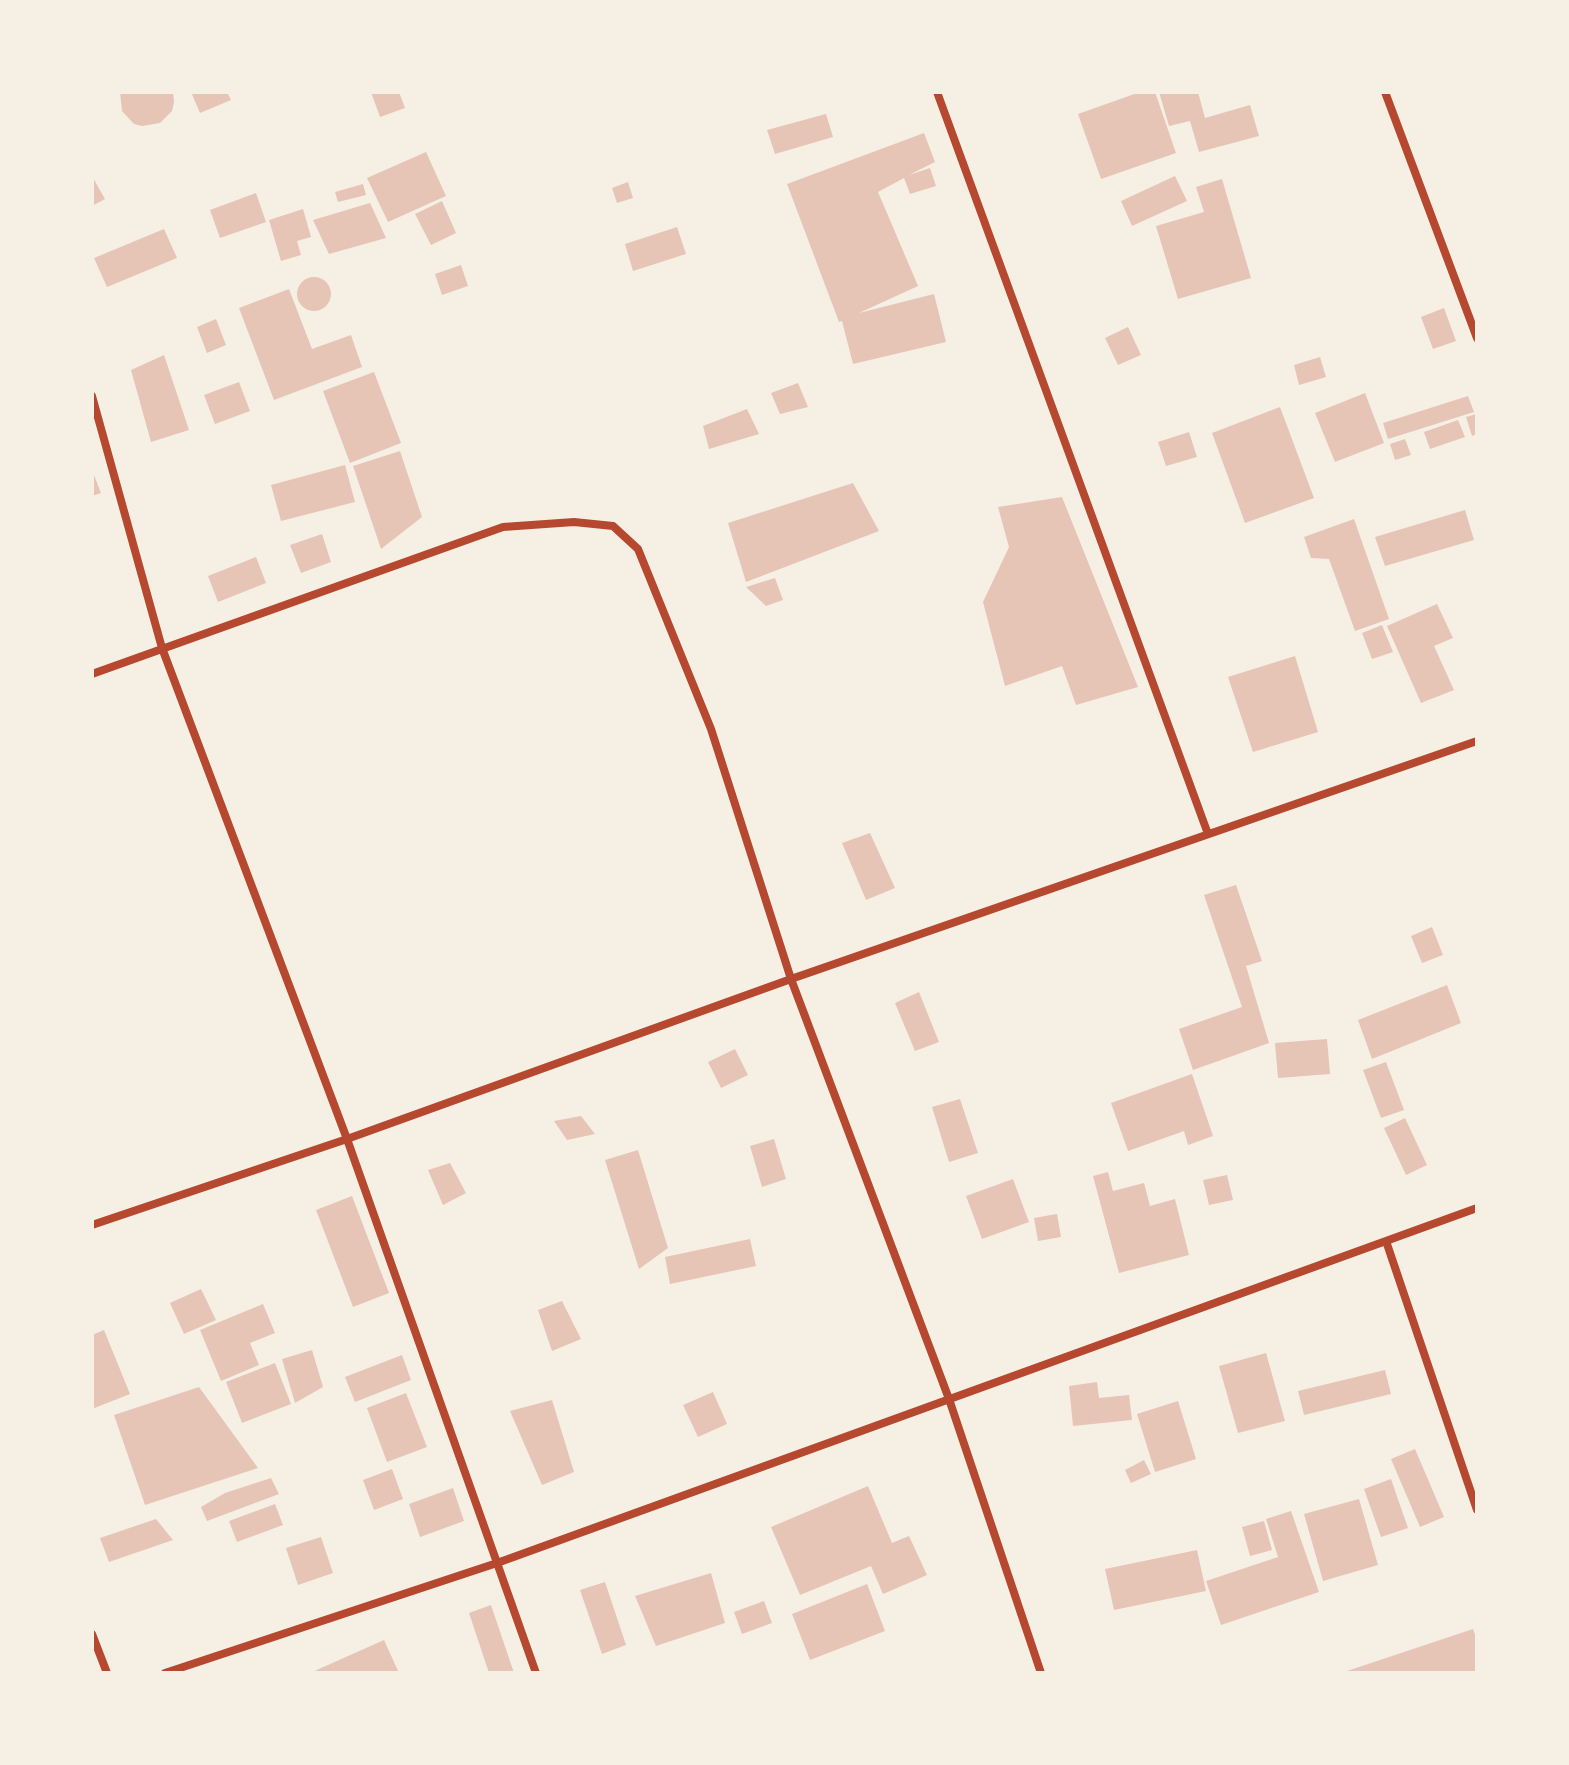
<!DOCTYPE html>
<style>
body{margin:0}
#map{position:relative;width:1569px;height:1765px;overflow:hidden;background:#f6efe4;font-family:"Golos Text",sans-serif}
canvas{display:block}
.frame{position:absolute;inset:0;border:94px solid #f6efe4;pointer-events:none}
</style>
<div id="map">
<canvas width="1569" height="1765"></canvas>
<div class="frame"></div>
</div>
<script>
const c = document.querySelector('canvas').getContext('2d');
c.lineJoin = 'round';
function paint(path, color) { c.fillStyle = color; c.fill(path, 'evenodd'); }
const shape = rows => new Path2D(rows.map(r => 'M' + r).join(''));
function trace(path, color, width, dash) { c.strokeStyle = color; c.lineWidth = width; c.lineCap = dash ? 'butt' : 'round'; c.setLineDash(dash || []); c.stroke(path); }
paint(shape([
 [120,92,173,92,174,102,172,111,160,123,142,126,134,124,122,111],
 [191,92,227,92,231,100,200,113],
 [371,92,399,92,405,108,380,117],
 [1140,92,1155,92,1176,153,1101,179,1078,114],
 [1159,92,1198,92,1205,118,1250,105,1259,136,1199,152,1190,121,1169,126],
 [826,114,833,137,775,154,767,130],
 [924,133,935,162,909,175,930,168,936,186,910,194,904,178,878,192,918,286,859,313,934,294,946,342,853,364,842,321,839,322,787,184],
 [426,152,446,196,388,222,367,178],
 [92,176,105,199,92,206],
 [1175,176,1187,201,1132,226,1121,201],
 [1222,179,1251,278,1178,299,1156,226,1204,212,1196,187],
 [628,182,633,198,617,203,612,188],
 [363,184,366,195,338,202,335,192],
 [256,193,266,222,220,238,210,210],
 [442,201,456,233,431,245,415,214],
 [370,203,386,238,329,254,313,220],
 [303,209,311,237,297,241,301,255,281,261,269,220],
 [677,227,686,254,633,271,625,244],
 [164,229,177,258,107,287,94,258],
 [461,265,468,286,442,295,435,274],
 '297 294a17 17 0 1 1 34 0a17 17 0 1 1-34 0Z',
 [289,289,312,349,351,335,362,367,274,400,239,308],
 [1444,308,1456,341,1433,349,1421,317],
 [216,319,226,345,207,353,197,327],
 [1128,327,1141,355,1118,365,1105,338],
 [164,355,189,430,151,442,131,370],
 [1320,357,1326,377,1299,385,1294,365],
 [374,372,401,443,350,463,323,391],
 [239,382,250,411,215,424,204,395],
 [798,383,808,407,780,414,771,393],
 [1365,393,1384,443,1335,462,1315,413],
 [1468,396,1474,412,1388,439,1383,423],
 [1280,407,1314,498,1245,523,1212,433],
 [747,409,759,434,709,449,703,426],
 [1477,414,1477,434,1472,436,1466,417],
 [1458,420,1465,437,1430,449,1424,432],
 [1189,432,1197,457,1166,466,1158,442],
 [1405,439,1411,455,1395,460,1390,444],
 [400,451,422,517,381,549,353,466],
 [345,465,355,502,281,521,271,485],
 [92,470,101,493,92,496],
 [853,483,879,531,746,582,728,523],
 [1062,497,1138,687,1076,705,1062,666,1005,686,983,602,1009,547,998,507],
 [1465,510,1474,540,1385,566,1375,537],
 [1354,519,1389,619,1355,631,1329,559,1311,558,1304,537],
 [322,534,331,562,301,573,290,545],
 [256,557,266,583,218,602,208,576],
 [775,578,783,600,766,606,746,587],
 [1437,604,1453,638,1434,646,1454,690,1421,703,1387,626],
 [1382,625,1393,652,1372,659,1362,633],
 [1295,656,1318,732,1253,752,1228,677],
 [870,833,895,888,866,900,842,843],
 [1236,885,1262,961,1246,966,1269,1043,1193,1070,1179,1029,1242,1007,1204,895],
 [1432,927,1443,955,1422,963,1411,936],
 [1447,985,1461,1023,1372,1059,1358,1020],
 [919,992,939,1042,915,1051,895,1003],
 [1327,1039,1330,1074,1278,1078,1275,1043],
 [735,1049,748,1075,721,1088,708,1062],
 [1386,1062,1404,1110,1381,1118,1363,1070],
 [1192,1074,1213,1136,1188,1145,1184,1131,1128,1151,1111,1103],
 [960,1099,978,1153,949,1162,932,1107],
 [581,1116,595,1134,567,1140,554,1121],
 [1405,1118,1427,1165,1406,1175,1384,1128],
 [774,1139,786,1179,762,1187,750,1146],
 [638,1150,668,1248,639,1269,605,1160],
 [450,1163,466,1193,443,1205,428,1170],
 [1108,1172,1113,1191,1144,1183,1150,1206,1175,1199,1189,1255,1119,1273,1093,1176],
 [1227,1175,1233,1200,1209,1205,1203,1180],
 [1013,1179,1029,1222,982,1239,966,1196],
 [352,1196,389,1293,353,1307,316,1210],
 [1057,1214,1061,1237,1038,1241,1034,1218],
 [750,1239,756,1266,670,1284,665,1257],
 [201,1289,216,1320,184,1334,170,1303],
 [562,1301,581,1339,552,1351,538,1310],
 [263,1304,275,1333,250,1343,259,1365,221,1381,200,1330],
 [104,1330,130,1394,92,1409,92,1335],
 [312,1350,323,1387,295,1403,282,1359],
 [1266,1353,1285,1421,1238,1433,1219,1366],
 [402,1355,411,1380,355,1402,345,1377],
 [275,1363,291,1404,242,1423,226,1382],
 [1385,1370,1391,1394,1304,1415,1298,1391],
 [1097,1382,1099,1398,1129,1395,1132,1420,1073,1426,1069,1386],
 [199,1387,258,1468,145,1505,114,1415],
 [713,1392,727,1424,698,1437,683,1405],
 [406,1393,427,1447,387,1462,367,1408],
 [552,1400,574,1472,542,1485,510,1411],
 [1178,1401,1196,1459,1155,1472,1137,1414],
 [1415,1449,1444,1517,1420,1527,1391,1459],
 [1144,1460,1151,1474,1131,1483,1125,1470],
 [392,1469,403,1499,374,1510,363,1480],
 [271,1478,279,1494,207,1521,201,1507,225,1493],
 [1391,1479,1408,1528,1381,1537,1364,1489],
 [868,1486,892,1543,909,1536,927,1575,883,1594,871,1566,800,1595,771,1527],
 [453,1488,464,1521,420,1537,409,1504],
 [1359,1499,1378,1565,1323,1581,1304,1514],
 [275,1504,283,1525,237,1542,229,1521],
 [1291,1511,1319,1592,1221,1625,1206,1581,1278,1557,1266,1519],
 [156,1519,173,1540,109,1562,100,1538],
 [1264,1521,1272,1550,1250,1556,1242,1527],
 [321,1537,333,1573,298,1585,286,1548],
 [1197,1550,1206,1591,1114,1610,1105,1569],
 [711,1573,725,1623,656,1646,635,1596],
 [605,1582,626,1645,602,1654,580,1590],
 [867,1584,885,1631,810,1660,792,1614],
 [764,1601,772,1623,742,1634,734,1612],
 [491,1605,514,1673,489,1673,469,1613],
 [1473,1629,1477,1640,1477,1673,1341,1673],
 [384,1640,399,1673,310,1673]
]), '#e6c5b7');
trace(shape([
 [937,92,1208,834],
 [1385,92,1477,338],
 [92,396,162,648,347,1139,536,1673],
 [92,674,503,527,574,522,613,526,638,549,711,729,791,979,949,1399,1041,1673],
 [92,1225,347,1139,791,979,1477,741],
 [1386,1241,1477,1510],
 [92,1634,107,1673],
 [165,1673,497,1563,1477,1208]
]), '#b5482f', 8);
</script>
